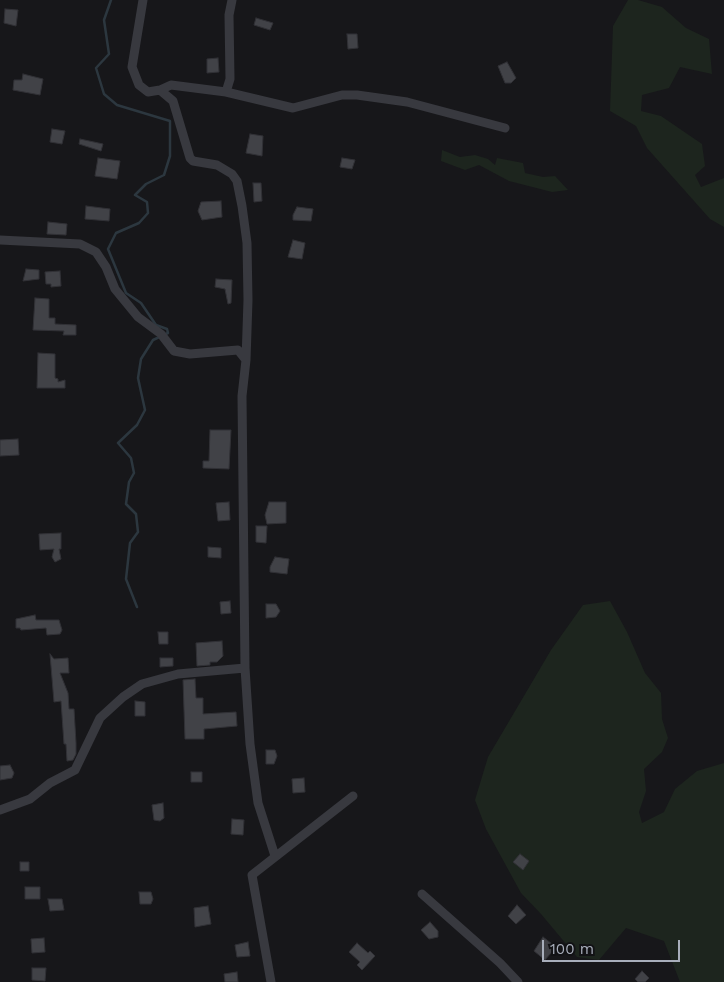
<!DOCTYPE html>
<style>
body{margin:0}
#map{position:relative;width:724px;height:982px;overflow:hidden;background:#17171a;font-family:"Work Sans",sans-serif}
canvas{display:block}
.scale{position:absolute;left:542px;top:940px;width:138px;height:22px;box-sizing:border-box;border:2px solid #a8aebb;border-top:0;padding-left:6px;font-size:15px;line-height:18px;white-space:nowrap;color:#a8aebb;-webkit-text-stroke:4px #121215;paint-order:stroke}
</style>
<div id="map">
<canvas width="724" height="982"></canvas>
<div class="scale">100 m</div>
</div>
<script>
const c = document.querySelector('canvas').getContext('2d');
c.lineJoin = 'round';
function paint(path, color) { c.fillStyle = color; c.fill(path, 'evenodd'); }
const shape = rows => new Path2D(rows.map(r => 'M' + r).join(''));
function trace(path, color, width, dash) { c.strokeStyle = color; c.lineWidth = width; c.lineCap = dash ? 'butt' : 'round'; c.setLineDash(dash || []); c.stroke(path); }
paint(shape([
 [628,0,638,0,662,7,686,28,709,39,712,74,680,67,669,88,642,95,641,111,661,116,702,144,705,166,695,175,701,187,724,178,724,227,710,219,647,148,636,126,610,111,613,26],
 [442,150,460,157,475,155,488,159,495,165,497,158,523,163,525,173,543,177,555,176,568,190,552,192,509,181,479,165,465,170,441,161],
 [610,601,627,632,645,673,661,693,662,719,668,738,662,752,644,769,646,791,639,812,642,823,664,812,675,789,697,771,724,763,724,982,680,982,664,941,626,928,599,960,577,957,541,914,521,893,486,829,475,800,488,757,551,650,583,605]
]), '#1d251e');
trace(shape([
 [111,0,104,20,109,54,96,68,104,94,117,105,170,121,170,156,164,175,146,184,135,195,147,202,148,213,139,223,116,233,108,249,126,293,141,303,156,325,167,329,168,333,153,340,141,359,138,378,145,410,137,425,118,443,131,458,134,473,129,482,126,504,136,514,138,532,130,543,126,579,137,607]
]), '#2c373f', 2.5);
const building = shape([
 [5,9,18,10,16,26,4,23,5,9],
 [256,18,273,23,270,30,254,25,256,18],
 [347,34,357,34,358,48,348,49,347,34],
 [218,58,219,72,207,73,207,59,218,58],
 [507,62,516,78,511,83,505,83,498,66,507,62],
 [23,74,43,79,40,95,13,90,14,80,22,80,23,74],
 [52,129,65,131,62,144,50,142,52,129],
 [250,134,263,136,262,156,246,153,250,134],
 [80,139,103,144,101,151,79,144,80,139],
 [98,158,120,161,117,179,95,176,98,158],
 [342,158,355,160,352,169,340,167,342,158],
 [253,183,261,183,262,201,254,202,253,183],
 [221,201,222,217,202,220,198,211,201,202,221,201],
 [86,206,110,209,109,221,85,219,86,206],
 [297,207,313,209,311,221,293,220,293,215,297,207],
 [48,222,67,224,66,235,47,234,48,222],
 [293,240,305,243,302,259,288,257,293,240],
 [26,269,39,270,39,279,23,281,26,269],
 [60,271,61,286,51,287,51,284,46,284,45,272,60,271],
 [216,279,232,280,231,303,228,304,225,289,215,287,216,279],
 [35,298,49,299,49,318,55,318,55,324,76,325,76,335,63,335,64,331,33,330,35,298],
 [38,353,55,354,55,378,58,379,58,382,65,380,65,388,37,388,38,353],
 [210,430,231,430,229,469,203,468,203,461,209,461,210,430],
 [18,439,19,455,0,456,0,440,18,439],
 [229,502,230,520,218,521,216,503,229,502],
 [269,502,286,502,286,523,267,524,265,515,269,502],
 [256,526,267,526,266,543,256,542,256,526],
 [61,533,61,549,59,549,61,559,55,562,52,557,54,549,40,550,39,534,61,533],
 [208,547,221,548,221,558,208,557,208,547],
 [275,557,289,559,287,574,270,572,270,567,275,557],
 [230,601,231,613,221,614,220,602,230,601],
 [266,604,276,604,280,611,276,617,266,618,266,604],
 [35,615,36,620,59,620,62,630,60,634,47,635,46,628,21,630,20,628,16,628,16,619,35,615],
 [158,632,168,632,168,644,159,644,158,632],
 [222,641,223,656,217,662,210,662,210,665,197,666,196,643,222,641],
 [50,654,54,659,68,658,69,673,60,673,68,693,69,709,74,709,76,743,76,754,73,760,67,761,66,744,64,744,61,701,54,702,50,654],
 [160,658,173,658,173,666,160,667,160,658],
 [195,679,196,698,203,698,203,714,236,712,237,726,204,729,204,739,185,739,183,680,195,679],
 [135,701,145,702,145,716,135,716,135,701],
 [266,750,275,750,277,756,274,764,266,764,266,750],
 [10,765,14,773,12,778,0,780,0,766,10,765],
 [191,772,202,772,202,782,191,782,191,772],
 [304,778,305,792,293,793,292,779,304,778],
 [163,803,164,818,160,821,154,820,152,805,163,803],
 [232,819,244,820,243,835,231,834,232,819],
 [520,854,529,861,523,870,513,862,520,854],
 [20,862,29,862,29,871,20,871,20,862],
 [25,887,40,887,40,899,25,899,25,887],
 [139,892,151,892,153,899,151,904,140,904,139,892],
 [48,899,62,899,64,910,50,911,48,899],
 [517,905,526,915,516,924,508,916,517,905],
 [208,906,211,924,195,927,194,908,208,906],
 [430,922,438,931,438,937,429,939,421,930,430,922],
 [543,937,556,947,545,960,534,951,543,937],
 [44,938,45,952,32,953,31,939,44,938],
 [248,942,250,956,237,957,235,945,248,942],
 [357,943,368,953,370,951,375,956,362,970,357,965,360,962,349,952,357,943],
 [32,968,46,968,45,981,32,980,32,968],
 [642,971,649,978,645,982,638,982,635,979,642,971],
 [237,972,238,982,225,982,224,974,237,972]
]);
paint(building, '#414247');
trace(building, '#313136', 1);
trace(shape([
 [143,0,132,67,139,85,148,92,160,90,171,85,226,92],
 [232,0,229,15,230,79,226,92,293,108,342,95,357,95,407,102,505,128],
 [160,90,173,101,190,158,193,161,217,165,232,174,237,181,242,206,247,243,248,300,246,360,242,396,245,668,250,744,258,803,275,856],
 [0,240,80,244,96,252,106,267,115,289,138,317,161,334,174,351,190,354,238,350,246,360],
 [0,810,30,799,50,783,75,770,100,718,123,697,142,684,178,674,245,668],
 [422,894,500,963,518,982],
 [271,982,252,875,353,796]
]), '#38393f', 9);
</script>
